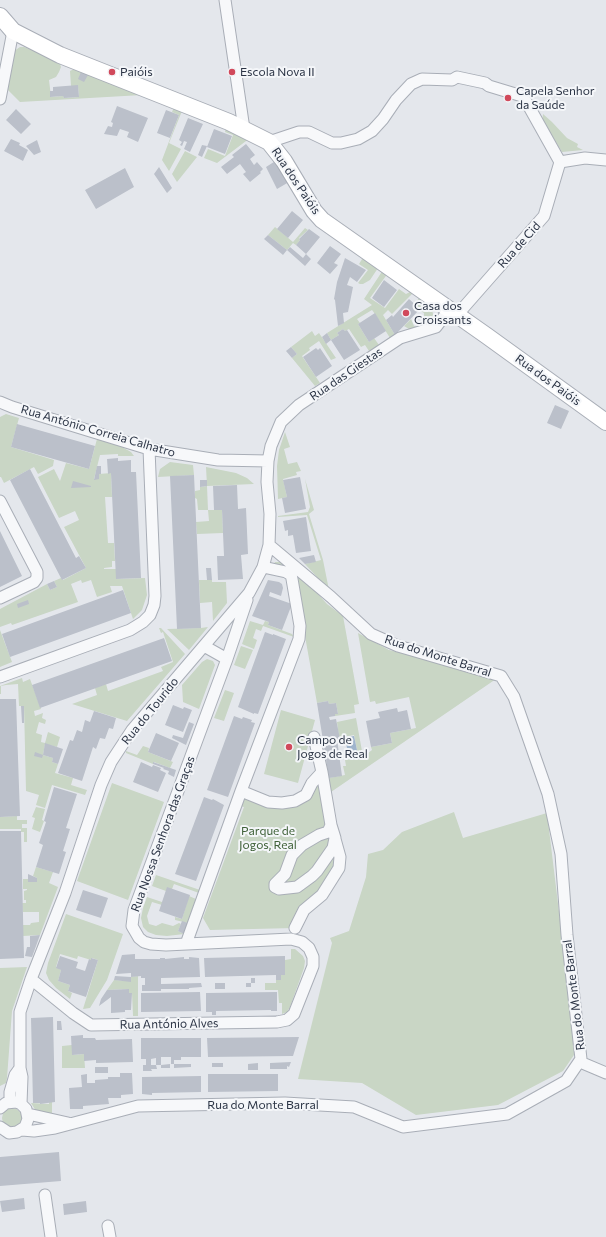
<!DOCTYPE html>
<meta charset="utf-8">
<style>
body{margin:0}
canvas{display:block;background:#e4e7ec}
</style>
<canvas width="606" height="1237"></canvas>
<script>
const c = document.querySelector('canvas').getContext('2d');
c.lineJoin = 'round';
function paint(path, color) { c.fillStyle = color; c.fill(path, 'evenodd'); }
const shape = rows => new Path2D(rows.map(r => 'M' + r).join(''));
function trace(path, color, width, dash) { c.strokeStyle = color; c.lineWidth = width; c.lineCap = dash ? 'butt' : 'round'; c.setLineDash(dash || []); c.stroke(path); }
function write(font, color, halo, rows, align = 'center') {
  c.font = font + ' Commissioner,sans-serif'; c.lineWidth = 4; c.setLineDash([]); c.textBaseline = 'middle'; c.strokeStyle = halo; c.fillStyle = color; for (const [text, x, y, turn = 0] of rows) {
    c.save(); c.translate(x, y); c.rotate((+turn || 0) * Math.PI / 180); c.textAlign = isNaN(turn) ? turn : align; if (halo) c.strokeText(text, 0, 0); c.fillText(text, 0, 0); c.restore();
  }
}
paint(shape([
 [20,47,24,47,59,61,61,67,59,72,56,77,49,80,51,97,63,96,64,98,79,97,78,86,71,86,70,71,76,68,142,95,20,102,8,90,14,51],
 [174,107,182,111,169,143,181,149,169,171,162,160,179,115,172,112],
 [543,114,552,122,567,138,578,144,577,147,583,150,562,152,548,129,544,129,542,124],
 [226,128,250,138,217,163,204,158,208,149,225,156,233,135,225,132],
 [185,151,197,157,177,182,172,174],
 [275,227,293,242,305,228,308,230,299,238,300,240,296,245,293,243,287,250,268,235],
 [364,256,378,268,370,280,363,284,360,284,358,283,368,270,359,264],
 [383,270,388,273,370,298,385,308,399,289,406,294,412,291,413,293,392,314,388,310,383,315,395,335,390,338,375,314,372,310,357,319,360,323,358,324,369,342,374,338,379,345,369,351,365,345,361,347,349,329,345,331,343,329,337,333,339,335,331,340,327,333,372,305,364,299],
 [419,298,422,298,430,303,432,308,433,315,431,322,427,326,409,329,404,326,411,319,414,326,418,327,421,326,424,322,424,313,419,310,420,308,415,304],
 [312,331,315,336,319,333,336,358,331,360,319,341,309,348,310,350,302,356,320,383,315,386,292,358,297,354,291,347],
 [6,414,19,418,11,447,54,460,53,466,38,474,34,467,4,483,1,477,0,477,0,417],
 [285,432,290,447,284,449,288,464,297,462,301,471,296,472,297,475,283,479,287,497,278,499,277,466,279,450],
 [97,439,122,447,131,452,134,456,118,456,118,454,100,455,94,479,99,479,99,474,111,473,112,497,105,497,108,543,114,543,115,561,112,561,112,567,104,568,104,569,116,569,116,579,145,578,147,595,142,610,133,619,122,586,110,586,112,592,97,597,91,580,82,583,81,580,71,584,78,602,12,625,11,623,0,627,0,609,47,584,50,590,57,587,54,581,61,578,63,580,86,568,64,527,79,520,75,511,59,518,38,477,54,469,60,481,66,463,89,469],
 [170,462,193,465,194,475,158,477,160,469],
 [206,467,236,473,247,478,254,484,207,486,208,510,222,510,223,533,197,534,196,522,209,521,208,510,198,510,197,499,195,498,195,491,200,490,200,487,207,486],
 [305,479,314,510,309,514,323,560,329,590,305,564,321,560,307,515,278,517,278,516,308,512,310,507],
 [275,562,281,562,300,574,327,604,343,616,359,704,354,705,355,713,335,716,335,714,338,714,336,703,329,704,328,701,317,703,294,575,273,566],
 [199,580,212,580,212,582,226,582,227,603,213,621,212,602,200,603],
 [250,621,263,625,265,621,269,622,268,625,292,634,294,637,263,626,261,631,256,629,253,638,257,640,254,649,242,644],
 [208,627,189,650,167,629,201,628],
 [159,628,161,628,185,654,127,721,72,704,97,695,95,688,106,684,108,691,163,671,161,667,173,662,163,632,161,633],
 [0,630,12,662,0,667],
 [358,633,389,650,442,663,496,679,331,792,329,778,345,775,343,766,346,766,345,760,363,757,372,750,371,747,392,743,390,733,416,728,409,697,376,704,375,701,370,702],
 [241,646,253,650,245,669,234,665],
 [207,659,213,661,215,665,199,709,183,702,182,685,202,662],
 [22,678,23,682,30,679,41,709,34,711,35,716,43,713,42,718,46,720,45,724,39,722,36,733,42,735,41,742,45,743,48,732,60,737,57,747,45,744,43,755,53,758,52,762,58,764,55,773,73,778,71,785,87,790,85,795,52,785,45,808,36,805,39,795,26,791,24,706,19,706,18,684,6,685,1,686,1,694,0,694,0,686],
 [225,690,234,693,224,721,214,718],
 [281,710,315,720,298,783,264,774],
 [356,718,362,751,358,755,354,735,339,738,337,722],
 [143,746,149,748,148,752,173,762,170,768,154,762,153,764,126,753,126,751,137,755],
 [322,772,340,857,295,928,210,930,203,918,244,807,240,806,246,793,295,801],
 [112,783,164,802,128,900,77,881],
 [36,807,45,809,42,820,44,821,40,832,32,829,35,818,32,817],
 [454,812,463,838,547,813,576,1052,563,1071,498,1105,416,1115,362,1083,298,1079,332,943,330,938,349,931,366,877,368,854,383,850,402,832],
 [17,816,17,820,27,820,27,824,22,824,22,828,27,828,27,842,24,842,24,832,21,832,21,829,0,829,0,817],
 [36,867,53,872,49,883,58,887,40,935,23,936,23,925,30,925,31,923,39,922,39,912,23,912,22,903,26,903,26,900,24,900,24,891,27,890,27,889,23,889,23,879,28,879,28,882,37,881,37,878,33,876],
 [156,875,200,890,199,893,174,884,172,889,166,891,152,886],
 [189,896,196,899,188,923,175,920,175,917,182,919],
 [147,897,162,902,162,905,152,902,147,916,149,924,156,926,162,923,173,926,179,923,181,924,178,931,184,934,167,936,156,935,148,932,143,927,141,918,143,908],
 [66,914,123,934,107,980,90,1008,83,1009,98,960,92,958,91,960,78,956,77,959,60,954,56,967,61,970,58,981,70,985,68,991,72,993,70,999,56,988,49,980,46,973,48,963],
 [291,949,295,949,303,956,305,961,304,968,290,1007,287,1012,282,1014,282,1003,279,1003,278,990,265,990,265,983,276,983,276,980,281,979,281,975,285,974,285,960,291,959],
 [27,967,12,1011,7,1078,6,1083,0,1086,0,968],
 [138,976,138,1016,133,1016,132,993,129,993,129,989,107,990,114,980,131,981,131,977],
 [72,1045,72,1055,84,1054,85,1068,62,1068,62,1046],
 [49,1102,52,1102,52,1115,36,1111,31,1103,49,1104],
 '2 1118a10 10 0 1 1 20 0a10 10 0 1 1-20 0Z'
]), '#c9d6c5');
paint(shape([
 [354,736,358,755,345,757,345,754,348,753,345,738]
]), '#9fb4cc');
paint(shape([
 [81,72,88,75,84,82,78,79],
 [78,85,79,97,64,98,63,96,50,97,50,91,53,91,53,87],
 [117,106,148,118,138,142,127,137,129,132,120,129,117,136,104,134,108,126,112,127,113,123,111,122],
 [16,109,31,124,21,134,6,120],
 [166,110,179,115,170,138,157,133],
 [188,118,203,124,190,152,184,149,187,142,184,141,182,146,180,145,182,142,179,140],
 [214,129,232,136,225,154,207,147],
 [11,139,20,143,19,145,28,150,23,161,4,151],
 [37,140,41,152,34,155,26,146],
 [246,144,255,155,250,159,254,165,257,162,263,169,260,172,261,173,250,182,243,174,246,172,240,164,227,174,221,167,234,157,232,155],
 [202,145,207,146,202,157,198,155],
 [277,160,289,182,277,189,266,167],
 [159,167,172,188,167,193,154,174],
 [125,168,134,187,96,209,85,190],
 [292,211,303,220,288,238,277,229],
 [309,229,320,237,306,254,296,245,300,240,299,239],
 [268,235,287,250,283,255,264,239],
 [330,246,341,254,334,263,338,265,330,274,317,263],
 [290,247,303,258,306,254,311,259,305,266,287,250],
 [345,258,366,270,357,282,350,277,347,285,353,287,348,312,343,313,344,323,338,326,335,300,334,299,337,282],
 [384,280,397,290,384,307,372,298],
 [409,299,420,309,395,335,386,320,392,315,393,317],
 [375,313,386,331,369,342,358,324],
 [343,329,345,331,347,330,360,350,344,360,331,340,339,335,337,333],
 [327,333,331,340,326,344,322,337],
 [291,347,297,354,292,358,286,351],
 [316,348,318,350,320,348,332,366,316,377,303,357],
 [555,405,569,411,561,429,547,423],
 [17,424,95,446,89,469,11,447],
 [118,458,118,461,131,460,131,472,136,472,141,578,116,579,111,473,108,474,107,459],
 [97,466,101,466,101,474,99,474,99,479,94,480],
 [30,469,76,558,79,556,86,568,62,580,10,480],
 [194,475,201,628,177,629,170,476],
 [300,477,306,509,285,513,282,498,287,497,283,480],
 [200,480,207,480,207,486,200,487],
 [73,481,91,486,91,487,71,488],
 [237,485,238,509,246,508,248,554,241,555,243,579,218,580,217,556,224,556,222,510,214,510,213,486],
 [306,517,311,551,296,553,293,535,288,536,288,530,285,531,283,521],
 [0,531,22,576,0,587],
 [314,555,316,562,305,564,299,558],
 [206,568,211,568,212,580,207,580],
 [268,580,279,582,282,584,283,588,281,596,270,592,269,596,292,604,282,630,268,625,269,622,252,616],
 [54,581,57,587,50,590,47,584],
 [123,590,131,613,10,657,2,634],
 [28,600,29,604,18,608,17,604],
 [265,632,273,635,273,634,286,639,258,714,254,713,254,714,238,707],
 [164,638,172,661,40,708,32,685],
 [0,699,16,699,20,816,0,817],
 [328,701,329,704,336,703,338,714,335,714,335,716,329,717,330,720,336,719,340,739,337,739,342,776,329,778,317,703],
 [173,705,183,709,184,707,192,710,183,732,165,725],
 [21,706,24,706,24,723,22,723],
 [397,708,398,712,407,710,411,729,390,733,392,743,371,747,366,721,380,718,378,712],
 [94,711,116,718,113,729,109,728,105,739,100,738,96,749,93,747,82,781,58,773,70,740,73,741,77,730,82,732,85,720,90,722],
 [234,716,242,719,243,717,252,720,251,722,255,723,228,797,207,790],
 [189,722,194,724,186,745,172,738,173,735,183,738],
 [156,733,179,743,171,761,148,752],
 [45,743,63,749,58,764,52,762,53,758,43,755,42,758,34,756,35,752,43,755],
 [141,762,152,767,153,765,161,768,160,770,166,773,158,792,133,782],
 [153,762,176,770,174,777,168,774,169,771,163,769,164,768,153,764],
 [54,787,77,794,66,828,70,829,63,851,66,852,59,874,36,867,43,845,39,843,46,822,44,821],
 [204,797,212,800,213,799,224,805,196,881,175,874],
 [0,831,21,831,24,958,0,959],
 [28,874,37,878,37,882,28,882],
 [167,887,190,895,182,919,159,911],
 [83,890,108,898,101,918,76,910],
 [182,921,188,923,184,934,178,931],
 [40,935,32,957,25,956,27,947,30,947,30,936],
 [135,954,135,959,160,959,160,958,165,958,165,959,184,957,184,959,189,959,189,957,199,958,200,977,161,978,161,984,201,983,202,987,189,988,189,989,161,989,161,991,142,991,142,985,145,985,145,978,141,978,141,976,131,977,131,973,116,974,122,955],
 [60,956,78,962,76,968,85,971,89,959,91,960,91,958,98,960,86,997,68,991,70,985,58,981,61,970,56,968],
 [285,956,285,975,281,975,281,980,276,980,276,975,205,977,204,958],
 [115,976,131,977,131,982,114,980],
 [251,978,255,978,255,983,251,983,251,987,246,987,246,983,251,983],
 [215,983,225,983,225,989,215,989],
 [129,989,129,993,132,993,131,1010,125,1010,125,1012,111,1013,111,997,99,1006,101,999,107,990],
 [200,992,201,1011,141,1012,141,993],
 [277,992,277,1011,271,1011,271,1010,216,1011,216,1015,212,1015,212,1012,206,1012,206,993],
 [53,1017,55,1102,40,1104,40,1103,33,1103,31,1018],
 [57,1021,61,1021,62,1030,57,1030],
 [83,1035,83,1038,95,1038,96,1040,132,1039,133,1062,96,1063,96,1060,84,1061,84,1054,72,1055,71,1036],
 [299,1037,293,1056,208,1057,207,1038],
 [141,1038,201,1038,201,1057,181,1057,181,1060,174,1060,174,1064,171,1064,171,1057,161,1057,161,1065,170,1064,170,1068,161,1068,161,1065,156,1065,156,1058,151,1059,151,1065,156,1065,157,1069,151,1069,152,1071,143,1071,143,1065,146,1065,146,1059,141,1059],
 [291,1062,289,1067,287,1066,287,1069,270,1069,270,1063],
 [212,1063,223,1063,223,1067,212,1067],
 [258,1063,258,1070,248,1070,248,1064],
 [174,1064,191,1064,191,1067,174,1068],
 [95,1067,108,1067,108,1073,95,1073],
 [120,1073,132,1073,133,1094,121,1095,121,1098,108,1098,109,1104,83,1106,83,1109,70,1109,69,1088,82,1087,81,1075,87,1074,87,1083,95,1083,95,1080,108,1079,108,1077,120,1077],
 [208,1074,278,1074,278,1091,208,1092],
 [201,1076,201,1092,152,1093,152,1095,142,1094,142,1077],
 [59,1152,61,1181,0,1186,0,1157],
 [24,1198,25,1209,2,1212,0,1201],
 [86,1201,87,1212,64,1215,63,1204]
]), '#bbc0ca');
const street = shape([
 [225,0,244,129],
 [0,99,13,31],
 [269,142,299,132,309,132,332,143,341,143,358,139,372,131,383,119,396,100,411,84,422,79,452,80,457,77,485,83,489,86,522,96,527,103,560,162],
 [560,162,585,158,606,160],
 [457,315,544,216,560,162],
 [0,402,12,407,149,449,218,460,268,461],
 [0,501,37,572,37,578,34,582,0,598],
 [204,646,227,659],
 [0,677,130,630,143,622,150,615,154,605,155,596,149,449],
 [314,737,322,772,331,825,328,832,319,835,302,845,292,855,285,874,275,884,275,887,279,889,297,887,312,876,317,871,333,848,335,838,331,825],
 [241,791,268,802,282,803,295,801,306,795,312,783,322,772],
 [295,928,304,910,322,895,339,868,340,857,335,839],
 [186,944,241,791,299,639,300,626,292,579,291,575,286,572,263,567],
 [31,979,73,1013,91,1025,277,1022,287,1020,294,1014,313,966,313,957,309,948,302,942,291,939,166,945,151,944,144,942,139,938,132,926,134,910,227,659,247,600],
 [580,1062,606,1073],
 [10,1102,10,1092,15,1075,20,1068],
 [21,1104,22,1077,20,1068,20,1012,31,979,65,893,101,785,111,762,132,730,249,593,263,567,269,545,270,514,267,482,268,461,271,446,281,422,299,405,400,338,436,327,449,310],
 [0,1108,6,1103,16,1102,21,1104,26,1109,28,1119,25,1127,17,1132,9,1133,0,1127],
 [28,1114,68,1123],
 [22,1130,34,1131,55,1128,138,1106,285,1103,354,1107,403,1127,507,1114,566,1081,581,1059,567,935,561,854,548,794,514,697,501,676,398,646,371,634,331,597,269,545],
 [45,1195,51,1237],
 [108,1226,110,1237]
]);
const secondary = shape([
 [0,16,13,31,60,55,229,122,269,142,284,161,314,211,322,220,487,336,606,422]
]);
trace(street, '#a9aeb7', 13);
trace(secondary, '#a9aeb7', 18);
trace(street, '#f7f8fa', 11);
trace(secondary, '#fff', 16);
for (const [x, y, r, color] of [
 [112,72,4,"#d1495b"],
 [232,72,4,"#d1495b"],
 [508,98,4,"#d1495b"],
 [406,313,4,"#d1495b"],
 [289,747,4,"#d1495b"]
]) { const dot = new Path2D(); dot.arc(x, y, r, 0, 2 * Math.PI); c.fillStyle = color; c.fill(dot); trace(dot, '#f4f6f9', 1.5); }
write('12px', '#2b3445', '#f4f6f9', [
 ["Paióis",120,72],
 ["Escola Nova II",240,72],
 ["Capela Senhor",516,91],
 ["da Saúde",516,105],
 ["Casa dos",414,306],
 ["Croissants",414,320],
 ["Campo de",297,740],
 ["Jogos de Real",297,754]
], 'left');
write('12px', '#2b3445', '#f4f6f9', [
 ["Rua dos Paióis",296,181,56],
 ["Rua de Cid",519,245,-48],
 ["Rua das Giestas",346,374,-34],
 ["Rua dos Paióis",548,380,36],
 ["Rua António Correia Calhatro",98,431,16],
 ["Rua do Monte Barral",438,656,18],
 ["Rua do Tourido",150,711,-51],
 ["Rua Nossa Senhora das Graças",163,834,-70],
 ["Rua do Monte Barral",574,995,-97],
 ["Rua António Alves",169,1024,-1],
 ["Rua do Monte Barral",263,1105]
]);
write('12px', '#3f6138', '#f4f6f9', [
 ["Parque de",268,831],
 ["Jogos, Real",268,845]
]);
</script>
